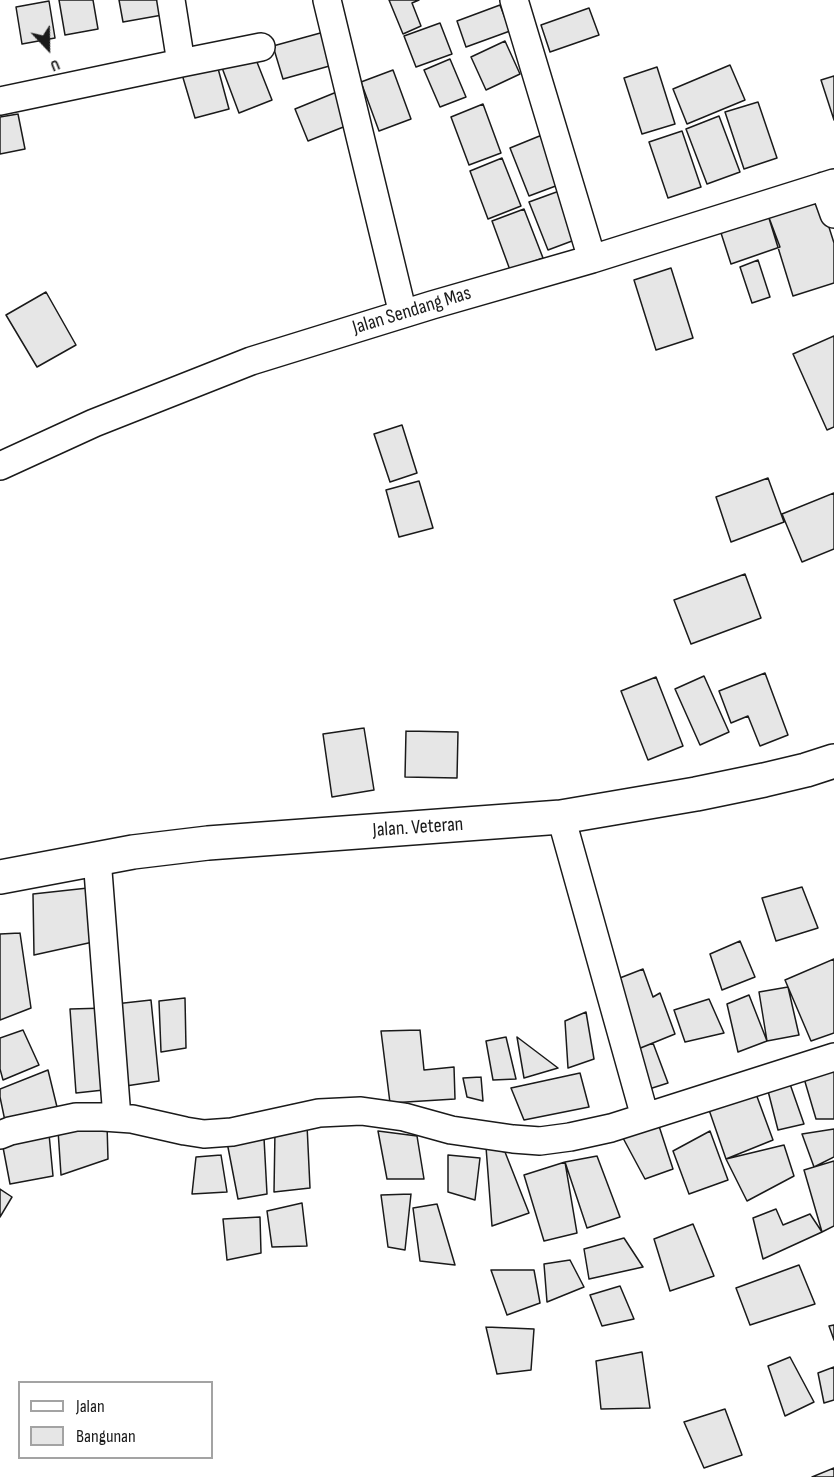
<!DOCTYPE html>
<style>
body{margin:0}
#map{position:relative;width:834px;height:1477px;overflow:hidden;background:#fff;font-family:"Sofia Sans Condensed",sans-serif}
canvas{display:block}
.legend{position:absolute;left:18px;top:1381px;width:195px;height:78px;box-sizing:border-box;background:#fff;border:2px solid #a3a3a3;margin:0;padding:8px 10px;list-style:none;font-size:18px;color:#1a1a1a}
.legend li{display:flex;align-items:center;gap:12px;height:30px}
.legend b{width:30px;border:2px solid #a3a3a3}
.north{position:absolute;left:18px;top:18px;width:60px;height:60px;-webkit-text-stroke:4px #fff;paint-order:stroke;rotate:158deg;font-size:16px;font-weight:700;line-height:24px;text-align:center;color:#1a1a1a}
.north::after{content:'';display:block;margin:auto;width:21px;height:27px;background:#1a1a1a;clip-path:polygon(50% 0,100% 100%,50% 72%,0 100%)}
</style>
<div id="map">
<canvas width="834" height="1477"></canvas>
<ul class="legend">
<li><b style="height:8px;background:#fff"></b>Jalan</li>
<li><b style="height:16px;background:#e6e6e6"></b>Bangunan</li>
</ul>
<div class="north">U</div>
</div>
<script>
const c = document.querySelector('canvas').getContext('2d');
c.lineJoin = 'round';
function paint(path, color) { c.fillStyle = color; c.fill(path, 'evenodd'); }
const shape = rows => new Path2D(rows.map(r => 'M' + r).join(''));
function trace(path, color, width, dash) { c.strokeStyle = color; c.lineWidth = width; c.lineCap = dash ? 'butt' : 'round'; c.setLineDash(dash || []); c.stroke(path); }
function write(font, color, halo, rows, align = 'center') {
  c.font = font + ' "Sofia Sans Condensed",sans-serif'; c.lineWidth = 4.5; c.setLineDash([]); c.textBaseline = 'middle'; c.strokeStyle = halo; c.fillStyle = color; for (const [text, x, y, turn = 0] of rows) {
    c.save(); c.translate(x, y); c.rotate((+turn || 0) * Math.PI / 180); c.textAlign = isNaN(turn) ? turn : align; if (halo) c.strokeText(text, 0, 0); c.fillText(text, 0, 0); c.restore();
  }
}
const building = shape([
 [59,0,93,0,98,29,65,35,59,0],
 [119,0,166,0,168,14,123,22,119,0],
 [389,0,419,0,412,3,421,26,403,34,389,0],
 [49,1,55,38,22,44,16,7,49,1],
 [500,5,510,31,466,47,457,21,500,5],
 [589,8,599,35,550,52,541,25,589,8],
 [440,23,452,54,416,67,404,36,440,23],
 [324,32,333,65,283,79,273,46,324,32],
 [505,41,520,74,486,90,471,57,505,41],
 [253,52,272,100,239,113,221,65,253,52],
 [450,59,466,97,440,107,424,70,450,59],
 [216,61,229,109,195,118,181,71,216,61],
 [730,65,745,100,687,124,673,89,730,65],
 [657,67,675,124,642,134,624,78,657,67],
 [393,70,411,119,379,131,361,82,393,70],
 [834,76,834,120,821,80,834,76],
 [344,89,356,122,308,141,295,109,344,89],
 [758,102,777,158,744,169,725,112,758,102],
 [483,104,501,153,469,165,451,117,483,104],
 [18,114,25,149,0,154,0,117,18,114],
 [719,116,740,172,707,184,686,129,719,116],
 [682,131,701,187,668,198,649,142,682,131],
 [542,135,561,184,529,196,510,148,542,135],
 [502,158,521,206,488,219,470,171,502,158],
 [562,190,580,238,548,250,529,202,562,190],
 [820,199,834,243,834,283,793,296,768,215,820,199],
 [524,209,543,258,510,270,492,221,524,209],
 [768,215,780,247,731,264,721,233,768,215],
 [758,260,770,297,752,303,740,267,758,260],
 [671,268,693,338,656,350,634,280,671,268],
 [46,292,76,345,37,367,6,315,46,292],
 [834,336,834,427,827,430,793,354,834,336],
 [402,425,417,473,390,482,374,434,402,425],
 [768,478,784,522,731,542,716,497,768,478],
 [419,481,433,528,399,537,386,490,419,481],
 [834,493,834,549,802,562,782,514,834,493],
 [745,574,761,618,691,644,674,600,745,574],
 [765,673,788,735,760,746,748,716,731,723,719,691,765,673],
 [704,676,729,732,700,745,675,689,704,676],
 [656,677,683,746,648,760,621,691,656,677],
 [364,728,374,790,332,797,323,734,364,728],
 [406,731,458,732,457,778,405,777,406,731],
 [97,887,102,940,34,955,33,894,97,887],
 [802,887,818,928,776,941,762,898,802,887],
 [20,933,31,1008,0,1020,0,934,20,933],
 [740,941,755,977,722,990,710,954,740,941],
 [834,959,834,1033,811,1041,785,980,834,959],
 [643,969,653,997,660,993,675,1034,638,1049,607,983,643,969],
 [788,987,799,1035,767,1041,759,992,788,987],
 [749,995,767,1041,738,1052,727,1004,749,995],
 [185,998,186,1048,161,1052,159,1001,185,998],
 [709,999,724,1033,685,1042,674,1010,709,999],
 [151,1000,159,1081,119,1087,115,1004,151,1000],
 [107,1008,113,1089,76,1093,70,1009,107,1008],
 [586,1012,594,1059,568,1068,565,1021,586,1012],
 [23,1030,39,1065,3,1080,0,1069,0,1038,23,1030],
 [420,1030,424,1070,454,1067,455,1099,390,1103,381,1031,420,1030],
 [506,1037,516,1079,493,1080,486,1041,506,1037],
 [517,1037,558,1068,524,1078,517,1037],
 [653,1043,668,1083,646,1090,633,1051,653,1043],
 [48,1070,57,1107,5,1121,0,1097,0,1089,48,1070],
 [834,1071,834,1119,816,1119,803,1075,834,1071],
 [580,1073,589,1107,524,1120,511,1088,580,1073],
 [481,1077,483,1101,467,1097,463,1078,481,1077],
 [752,1083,773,1140,726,1159,707,1104,752,1083],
 [790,1084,804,1124,778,1130,767,1087,790,1084],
 [658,1123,673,1169,645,1179,623,1138,658,1123],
 [107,1124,108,1159,61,1175,58,1130,107,1124],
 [307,1125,310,1188,274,1192,275,1130,307,1125],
 [834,1129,834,1157,814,1167,802,1134,834,1129],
 [378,1131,417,1136,424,1179,387,1179,378,1131],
 [710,1131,728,1180,689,1194,673,1151,710,1131],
 [49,1134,53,1176,10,1184,2,1142,49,1134],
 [226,1137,264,1138,267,1194,238,1199,226,1137],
 [784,1145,794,1176,747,1201,726,1159,784,1145],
 [486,1147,505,1152,529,1213,492,1226,486,1147],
 [221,1155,227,1192,192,1194,196,1157,221,1155],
 [448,1155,480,1158,475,1200,448,1192,448,1155],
 [597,1156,620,1217,587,1228,565,1162,597,1156],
 [834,1161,834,1226,822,1232,804,1170,834,1161],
 [565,1162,577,1233,544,1241,524,1175,565,1162],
 [0,1189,12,1197,0,1217,0,1189],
 [411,1194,405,1250,388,1247,381,1195,411,1194],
 [302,1203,307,1246,272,1247,267,1211,302,1203],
 [437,1204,455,1265,420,1261,413,1208,437,1204],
 [776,1209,783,1225,810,1214,822,1232,763,1259,753,1218,776,1209],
 [260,1217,261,1253,227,1260,223,1219,260,1217],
 [693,1224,714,1276,670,1291,654,1239,693,1224],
 [624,1238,643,1267,589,1279,584,1249,624,1238],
 [570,1260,584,1287,547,1302,544,1264,570,1260],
 [799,1265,815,1304,750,1325,736,1288,799,1265],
 [491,1270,534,1270,540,1303,507,1315,491,1270],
 [620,1286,634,1319,602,1326,590,1295,620,1286],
 [834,1325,834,1340,829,1326,834,1325],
 [486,1327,534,1329,531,1370,497,1374,486,1327],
 [642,1352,650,1408,601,1409,596,1361,642,1352],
 [790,1357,814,1402,785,1416,768,1366,790,1357],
 [834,1367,834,1400,824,1403,818,1373,834,1367],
 [725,1409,742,1455,704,1468,684,1422,725,1409],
 [834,1468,834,1477,812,1477,834,1468]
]);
paint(building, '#e6e6e6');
trace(building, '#1a1a1a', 1.5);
const minor = shape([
 [171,0,181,63,261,47],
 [327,0,403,314],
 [514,0,592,259],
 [0,101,181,63],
 [824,186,834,214],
 [0,466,94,423,251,361,432,305,592,259,834,183],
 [561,817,645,1117],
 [97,858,117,1118],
 [0,1135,10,1131,76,1117,103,1117,132,1119,185,1131,204,1134,232,1132,319,1113,361,1111,404,1117,451,1130,513,1139,540,1141,570,1137,611,1128,834,1057]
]);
const tertiary = shape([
 [0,877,133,852,208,843,561,817,696,794,764,780,806,770,834,761]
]);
trace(minor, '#1a1a1a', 30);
trace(tertiary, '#1a1a1a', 36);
trace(minor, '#fff', 27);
trace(tertiary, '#fff', 33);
write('20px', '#1a1a1a', '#fff', [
 ["Jalan Sendang Mas",412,311,-17],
 ["Jalan. Veteran",418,828,-4]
]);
</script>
